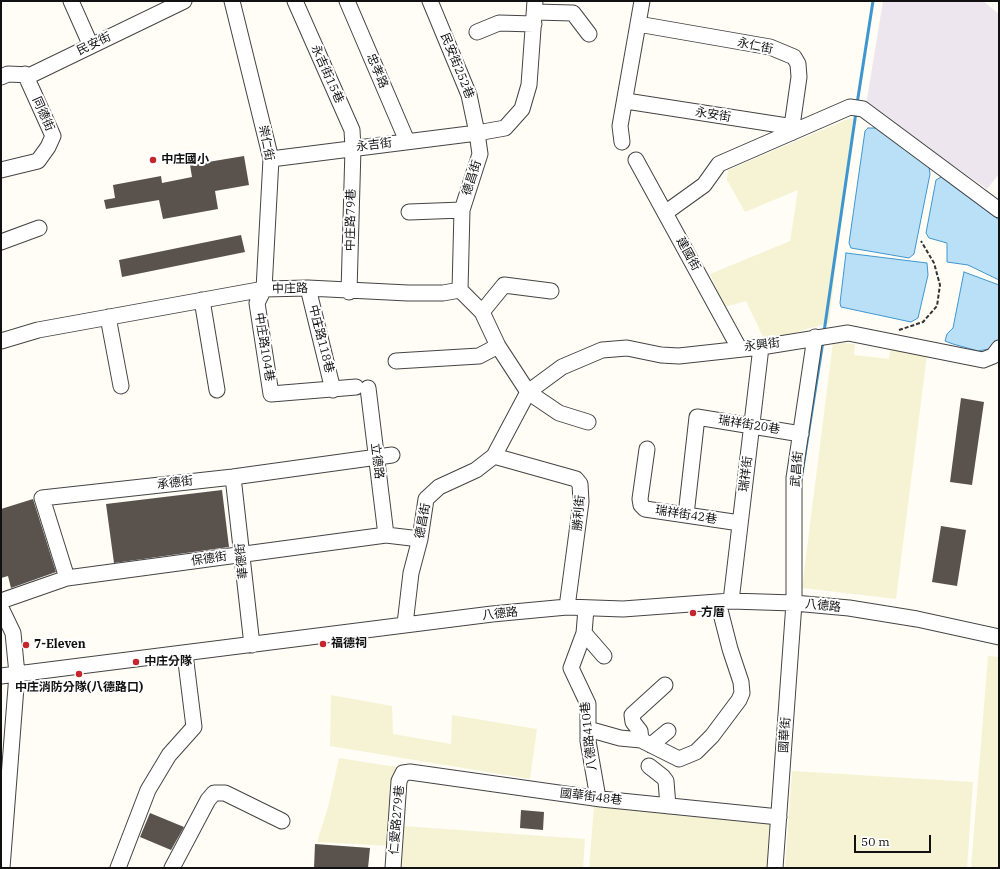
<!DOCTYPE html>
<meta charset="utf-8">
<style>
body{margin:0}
#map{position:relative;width:1000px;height:869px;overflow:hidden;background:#fffdf5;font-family:"IBM Plex Serif",serif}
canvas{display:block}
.frame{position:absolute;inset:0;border:2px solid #111;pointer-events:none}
.scale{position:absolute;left:854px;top:835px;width:77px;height:18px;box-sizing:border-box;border:2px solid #111;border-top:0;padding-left:5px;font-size:12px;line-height:14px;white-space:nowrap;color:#111;-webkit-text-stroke:3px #fff;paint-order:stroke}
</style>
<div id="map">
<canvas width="1000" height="869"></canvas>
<div class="frame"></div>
<div class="scale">50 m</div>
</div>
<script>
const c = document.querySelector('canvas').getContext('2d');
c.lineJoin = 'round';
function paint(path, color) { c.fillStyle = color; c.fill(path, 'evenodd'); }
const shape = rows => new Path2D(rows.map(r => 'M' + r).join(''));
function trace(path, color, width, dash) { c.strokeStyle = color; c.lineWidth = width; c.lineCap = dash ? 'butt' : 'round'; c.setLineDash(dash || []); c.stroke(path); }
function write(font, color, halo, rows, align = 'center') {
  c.font = font + ' "IBM Plex Serif","Noto Sans TC",serif'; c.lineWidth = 4; c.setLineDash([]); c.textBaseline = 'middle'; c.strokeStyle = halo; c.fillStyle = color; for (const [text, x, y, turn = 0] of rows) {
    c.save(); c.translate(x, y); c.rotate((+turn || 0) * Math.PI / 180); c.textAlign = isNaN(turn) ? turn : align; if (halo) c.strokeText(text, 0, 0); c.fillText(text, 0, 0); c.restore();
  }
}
paint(shape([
 [883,1,983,1,999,14,999,174,987,189,866,105]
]), '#eee6ef');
paint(shape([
 [848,119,853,119,829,323,769,340,764,339,746,301,725,307,710,274,790,241,798,190,745,212,727,180,728,170],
 [833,342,855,344,854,355,889,359,890,350,927,355,896,599,802,588],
 [988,656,999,657,999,868,971,868],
 [331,695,392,706,393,734,451,744,452,715,537,729,530,779,330,746],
 [339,758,396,767,390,846,317,842,328,807],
 [792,771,973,782,967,868,785,868],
 [594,806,774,818,771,868,589,868],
 [403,826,585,839,583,868,400,868]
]), '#f6f3d4');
const water = shape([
 [868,128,876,128,929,167,930,174,914,254,909,258,851,248,849,243,865,131,868,128],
 [941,177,999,220,999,280,968,265,947,262,947,243,929,238,926,233,936,180,941,177],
 [846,253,927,263,928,275,918,318,911,322,841,307,840,303,846,253],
 [964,272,999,285,999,341,994,348,978,351,953,344,945,341,947,334,953,328,964,272]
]);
paint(water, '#b9e0f7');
trace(water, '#3f96cf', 1);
trace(shape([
 [857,104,873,1],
 [824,332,856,112],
 [801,480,823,341]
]), '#3f96cf', 3);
paint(shape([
 [244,156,249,185,215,191,218,209,163,219,159,200,106,209,104,200,115,198,113,185,161,176,162,183,192,177,190,165],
 [241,235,245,252,122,277,119,260],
 [961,398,984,402,972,485,950,482],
 [222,490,229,547,114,563,106,504],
 [33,499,56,572,11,588,8,576,1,578,1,509],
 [941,526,966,530,957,586,932,582],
 [521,810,544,812,543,830,520,828],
 [150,813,184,827,171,850,140,837],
 [315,844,370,848,368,868,314,868]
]), '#5a524d');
const minor = shape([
 [71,1,91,46],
 [232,1,271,159,264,289,257,303,271,394,356,387],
 [295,1,352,130,353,148,349,292],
 [347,1,407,141],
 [535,12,573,13,589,34],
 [638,24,770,47,794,57,798,64,799,77,791,133],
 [477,32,499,23,534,24],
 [1,77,8,74,31,75,184,1],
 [626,101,800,128],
 [622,142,620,126,642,1],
 [271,159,477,133,469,95,430,1],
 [636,160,739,348],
 [1,170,38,161,48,147,53,136,25,74],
 [409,212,462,210],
 [665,213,704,185,719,164,850,107,863,109,999,210],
 [1,242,39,228],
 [308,288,333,390],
 [460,290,462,210,480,154,477,133,505,128,522,109,529,85,535,1],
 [202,300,217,390],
 [482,312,504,285,551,291],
 [108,317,121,386],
 [1,341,38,330,264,289,308,288,408,293,443,293,460,290,482,312,498,346,528,392,559,413,588,422],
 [396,361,479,356,498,346],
 [368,388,386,535],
 [647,449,640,499,641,505,645,509,740,523],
 [494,456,576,479,580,484,581,502,567,607],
 [233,477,252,645],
 [686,515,697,417,801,434],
 [67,578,42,498,233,477,392,455],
 [1,601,67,578,386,535,420,539],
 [731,601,761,347],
 [1,608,13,633,17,674,2,868],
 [586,609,584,633,571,668,588,704,588,741,598,798],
 [405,624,411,573,420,539,426,499,439,487,476,470,494,456,528,392,562,367,602,350,627,348,661,355,679,356,761,347,848,333,983,360,993,356,999,348],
 [584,633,604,656],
 [1,676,492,614,567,607,623,609,731,601,794,603,849,608,917,619,999,637],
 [588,729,620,738,641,740,679,759,696,752,712,736,739,700,742,693,741,682,730,649,718,602],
 [641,740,640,731,633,722,632,715,665,685],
 [651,745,668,731],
 [649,766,663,777,666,781,668,806],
 [118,868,148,790,169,755,194,727,185,654],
 [172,868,208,800,214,793,225,793,282,821],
 [393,868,399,781,403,773,410,772,601,799,779,817],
 [775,868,794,603,794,478,815,337]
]);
trace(minor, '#444', 17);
trace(shape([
 [899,330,923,322,937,306,940,285,934,263,921,241]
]), '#333', 2, [4, 2]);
trace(minor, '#fff', 15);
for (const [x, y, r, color] of [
 [153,160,4,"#c4262e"],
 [693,613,4,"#c4262e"],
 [323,644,4,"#c4262e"],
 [26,645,4,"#c4262e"],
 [136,662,4,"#c4262e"],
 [79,674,4,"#c4262e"]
]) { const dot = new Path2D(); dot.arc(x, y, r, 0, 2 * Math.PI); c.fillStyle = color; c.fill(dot); trace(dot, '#fff', 1.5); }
write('12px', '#111', '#fff', [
 ["民安街",94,44,-26],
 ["永仁街",755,46,12],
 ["民安街252巷",457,66,68],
 ["忠孝路",377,71,67],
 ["永吉街15巷",327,74,66],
 ["同德街",43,114,66],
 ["永安街",713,115,9],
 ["崇仁街",266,143,79],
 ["永吉街",374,145,-7],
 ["德昌街",472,178,-72],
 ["中庄路79巷",351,220,-89],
 ["建國街",688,254,61],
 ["中庄路",290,289,-1],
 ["中庄路118巷",321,339,76],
 ["永興街",762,345,-7],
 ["中庄路104巷",264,347,81],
 ["瑞祥街20巷",749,425,9],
 ["立德路",377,461,83],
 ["武昌街",797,469,-85],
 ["瑞祥街",746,474,-83],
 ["承德街",175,483,-7],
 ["勝利街",579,513,-85],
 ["瑞祥街42巷",686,515,9],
 ["德昌街",423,521,-79],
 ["保德街",209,559,-8],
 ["華德街",242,561,-96],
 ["八德路",823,606,6],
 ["八德路",500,614,-6],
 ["國華街",785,735,-86],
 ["八德路410巷",589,736,-96],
 ["國華街48巷",591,797,7],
 ["仁愛路279巷",397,820,-85]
]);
write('bold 12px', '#111', '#fff', [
 ["中庄國小",161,160],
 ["方厝",701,613],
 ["福德祠",331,644],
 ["7-Eleven",34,645],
 ["中庄分隊",144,662],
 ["中庄消防分隊(八德路口)",79,688,"center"]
], 'left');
</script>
